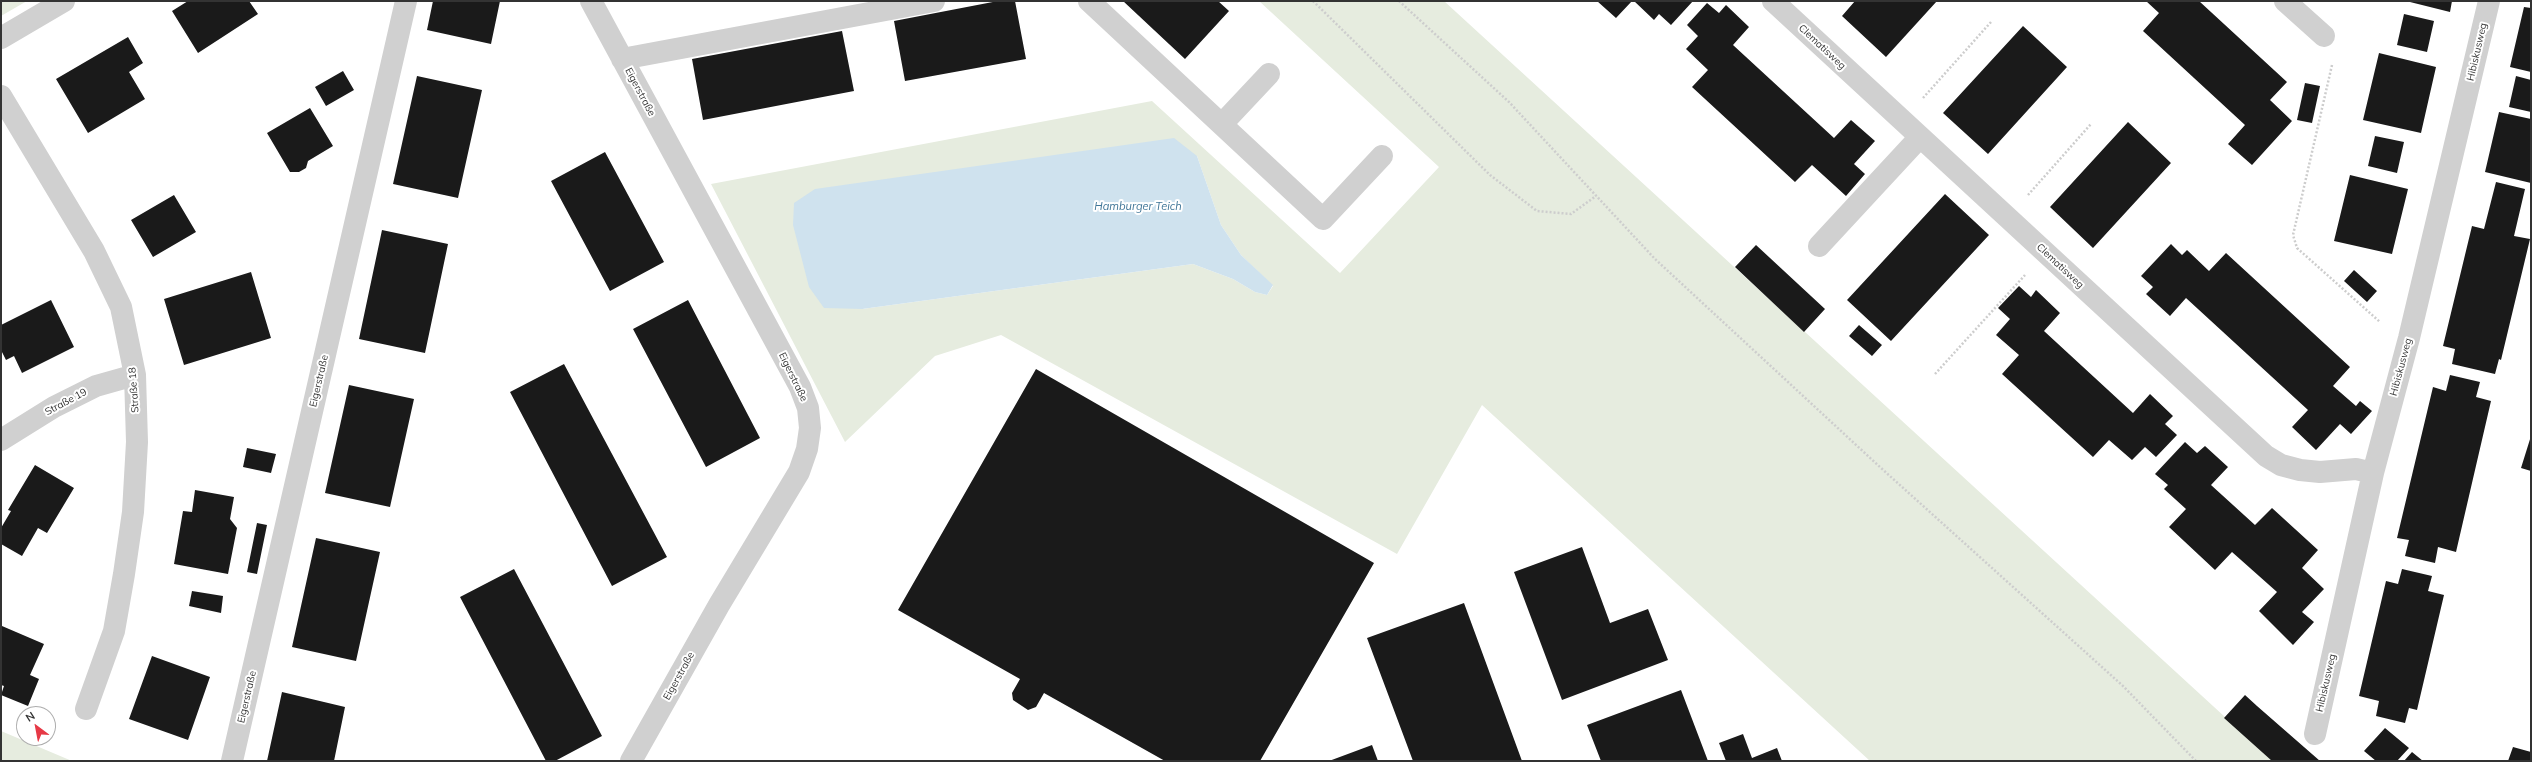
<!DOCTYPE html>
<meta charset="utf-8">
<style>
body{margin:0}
#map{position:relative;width:2532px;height:762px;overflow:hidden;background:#fff;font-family:Mulish,sans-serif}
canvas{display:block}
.frame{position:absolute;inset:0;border:2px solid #333;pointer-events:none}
.north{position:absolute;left:16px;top:706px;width:40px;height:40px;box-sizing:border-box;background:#fff;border:1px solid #adadad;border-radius:50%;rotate:328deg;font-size:11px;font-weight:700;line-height:16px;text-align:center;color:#333}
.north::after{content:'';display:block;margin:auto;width:14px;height:18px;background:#e63946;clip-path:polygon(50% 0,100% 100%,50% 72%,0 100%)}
</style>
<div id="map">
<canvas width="2532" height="762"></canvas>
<div class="frame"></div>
<div class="north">N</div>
</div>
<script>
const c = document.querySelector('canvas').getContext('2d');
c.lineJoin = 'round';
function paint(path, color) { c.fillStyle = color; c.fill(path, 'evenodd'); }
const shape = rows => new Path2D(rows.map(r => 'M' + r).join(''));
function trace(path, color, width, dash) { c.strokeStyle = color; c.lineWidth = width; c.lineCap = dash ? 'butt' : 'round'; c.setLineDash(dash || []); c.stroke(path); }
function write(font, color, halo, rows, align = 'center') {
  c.font = font + ' Mulish,sans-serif'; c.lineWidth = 4; c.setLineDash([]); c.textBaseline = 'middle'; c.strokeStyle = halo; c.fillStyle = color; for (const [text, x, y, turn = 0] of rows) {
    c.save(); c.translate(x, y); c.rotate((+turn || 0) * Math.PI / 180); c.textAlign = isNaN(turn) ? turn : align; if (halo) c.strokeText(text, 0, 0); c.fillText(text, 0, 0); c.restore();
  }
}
paint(shape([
 [1,1,27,1,1,16],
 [1259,1,1444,1,2273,761,1870,761,1482,405,1397,554,1001,335,935,356,845,442,711,184,1152,101,1340,273,1439,167],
 [1197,156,1221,225,1241,255,1273,286,1267,295,1255,292,1233,279,1193,264,862,309],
 [1,731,72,761,1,761]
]), '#e6ecdf');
paint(shape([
 [1174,138,1197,156,1221,225,1241,255,1273,285,1267,295,1255,292,1233,279,1193,264,862,309,824,308,809,287,793,225,794,203,815,189]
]), '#cfe2ee');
paint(shape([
 [188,1,249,1,258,14,198,53,172,11],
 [433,1,500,1,491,44,427,30],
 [998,1,1015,1,1026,59,905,81,894,21],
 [1123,1,1218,1,1229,11,1185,59],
 [1597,1,1632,1,1616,18],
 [1634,1,1693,1,1671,25,1659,14,1654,20],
 [1855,1,1937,1,1886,57,1842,16],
 [2146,1,2199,1,2287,82,2270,100,2292,121,2252,165,2228,144,2245,125,2143,31,2159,13],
 [2406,1,2452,1,2450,12],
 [1707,3,1719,13,1726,5,1749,27,1733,45,1834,138,1851,120,1875,141,1854,164,1865,174,1846,196,1812,165,1795,182,1692,87,1708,70,1686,49,1698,36,1687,25],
 [2524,7,2531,8,2531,72,2510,67],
 [2404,14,2434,21,2427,52,2397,45],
 [2023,26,2067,67,1988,154,1943,113],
 [842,31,854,91,703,120,692,59],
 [128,37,143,63,129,72,145,99,88,133,56,79],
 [2379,53,2436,67,2421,133,2363,120],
 [343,71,354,90,326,106,315,87],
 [417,76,482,90,458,198,393,184],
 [2516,76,2531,80,2531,112,2509,107],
 [2305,83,2320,86,2312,123,2297,120],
 [310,108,333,146,308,161,306,168,299,172,290,172,267,133],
 [2499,112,2531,119,2531,183,2485,172],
 [2128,122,2171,163,2093,248,2050,207],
 [2375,136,2404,142,2397,173,2368,166],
 [605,152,664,262,610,291,551,181],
 [2350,175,2408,189,2392,254,2334,241],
 [2496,182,2525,189,2514,236,2530,239,2501,360,2499,359,2495,374,2452,364,2455,349,2443,346,2472,226,2484,229],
 [1945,194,1989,235,1891,341,1847,300],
 [174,195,196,232,153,257,131,220],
 [382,230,448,244,425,353,359,339],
 [2171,244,2182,255,2187,250,2209,271,2226,253,2350,367,2333,386,2356,406,2360,401,2372,411,2351,434,2340,424,2316,450,2292,427,2308,410,2186,298,2170,316,2146,294,2153,287,2141,276],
 [1756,245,1825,309,1804,332,1735,267],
 [2354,270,2377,291,2367,302,2344,281],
 [251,272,271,338,184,365,164,299],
 [2019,286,2031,297,2036,290,2060,313,2044,331,2133,413,2150,394,2173,416,2165,424,2177,435,2156,457,2145,447,2132,460,2109,440,2093,457,2002,374,2019,355,1996,335,2010,319,1998,308],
 [51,300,74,347,22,373,14,356,6,360,1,350,1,325],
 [688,300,760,438,706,467,633,329],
 [1859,325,1882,345,1872,356,1849,336],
 [564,364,667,557,612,586,510,392],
 [1036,369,1374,563,1260,761,1165,761,1044,693,1036,707,1028,710,1013,700,1012,693,1020,679,898,610],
 [2450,375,2480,382,2476,397,2491,401,2456,552,2438,547,2435,563,2405,556,2409,540,2397,538,2433,387,2446,391],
 [349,385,414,399,390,507,325,493],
 [2531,436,2531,471,2521,468],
 [2185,442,2197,453,2205,446,2228,467,2211,485,2255,525,2272,508,2318,550,2302,568,2324,589,2302,612,2314,622,2293,645,2259,611,2277,592,2232,552,2215,570,2169,527,2186,509,2164,489,2168,485,2155,474],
 [247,448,276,454,271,473,243,467],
 [35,465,74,488,47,533,38,528,22,556,1,544,1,528,11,511,8,510],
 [195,490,234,497,230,519,237,528,228,574,174,564,183,511,192,512],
 [257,523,267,525,257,574,247,572],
 [316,538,380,552,356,661,292,647],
 [1582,547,1610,623,1648,609,1668,660,1562,700,1514,572],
 [514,569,602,736,555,761,546,761,460,597],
 [2402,569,2432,576,2428,591,2444,595,2417,710,2409,708,2405,723,2376,716,2379,701,2359,696,2386,581,2398,584],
 [192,591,223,596,221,613,189,606],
 [1464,603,1522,761,1413,761,1367,638],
 [2,626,44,644,30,675,39,679,28,706,1,695,4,686,1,685],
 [152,656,210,677,188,740,129,719],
 [1681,690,1708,761,1601,761,1587,725],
 [282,692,345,707,334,761,267,761],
 [2245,695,2257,706,2320,761,2272,761,2224,718],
 [2385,728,2409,748,2397,761,2376,761,2364,751],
 [1743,734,1752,758,1777,748,1782,761,1726,761,1719,743],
 [1372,745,1378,761,1329,761],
 [2513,747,2531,752,2531,761,2508,761],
 [2412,752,2423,761,2404,761]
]), '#1a1a1a');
trace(shape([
 [1313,1,1490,175,1537,211,1571,214,1596,196],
 [1399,1,1509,102,1655,259,1881,468,2123,686,2196,761],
 [2332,65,2293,235,2297,248,2380,322],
 [1923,98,1991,22],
 [2028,195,2091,124],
 [1935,374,2025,275]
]), '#cdcdcd', 2.5, [2, 2]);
trace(shape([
 [591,1,800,387,808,408,810,428,807,449,799,472,719,605,631,761],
 [1089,1,1323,219,1382,156],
 [1773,1,2266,456,2281,465,2300,470,2320,472,2356,469,2373,473],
 [2285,1,2324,36],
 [1,38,64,1],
 [622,59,934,1],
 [1,96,94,251,121,307,135,375,137,442,133,512,124,574,114,631,86,709],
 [1222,124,1269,74],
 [1819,246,1920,137],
 [1,440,54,407,96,386,135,375],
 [2315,734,2373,473,2409,338,2489,1],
 [232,761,406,1]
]), '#d0d0d0', 22);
write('10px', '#333', '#fff', [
 ["Clematisweg",1822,47,43],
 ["Hibiskusweg",2477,52,-77],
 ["Eigerstraße",640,92,62],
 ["Clematisweg",2060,266,43],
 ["Hibiskusweg",2401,367,-75],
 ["Eigerstraße",793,377,64],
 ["Eigerstraße",319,381,-77],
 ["Straße 18",134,390,-94],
 ["Straße 19",66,402,-28],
 ["Eigerstraße",679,676,-61],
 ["Hibiskusweg",2326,683,-77],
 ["Eigerstraße",247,697,-77]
]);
write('italic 11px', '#3f7597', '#fff', [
 ["Hamburger Teich",1138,207]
]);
</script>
